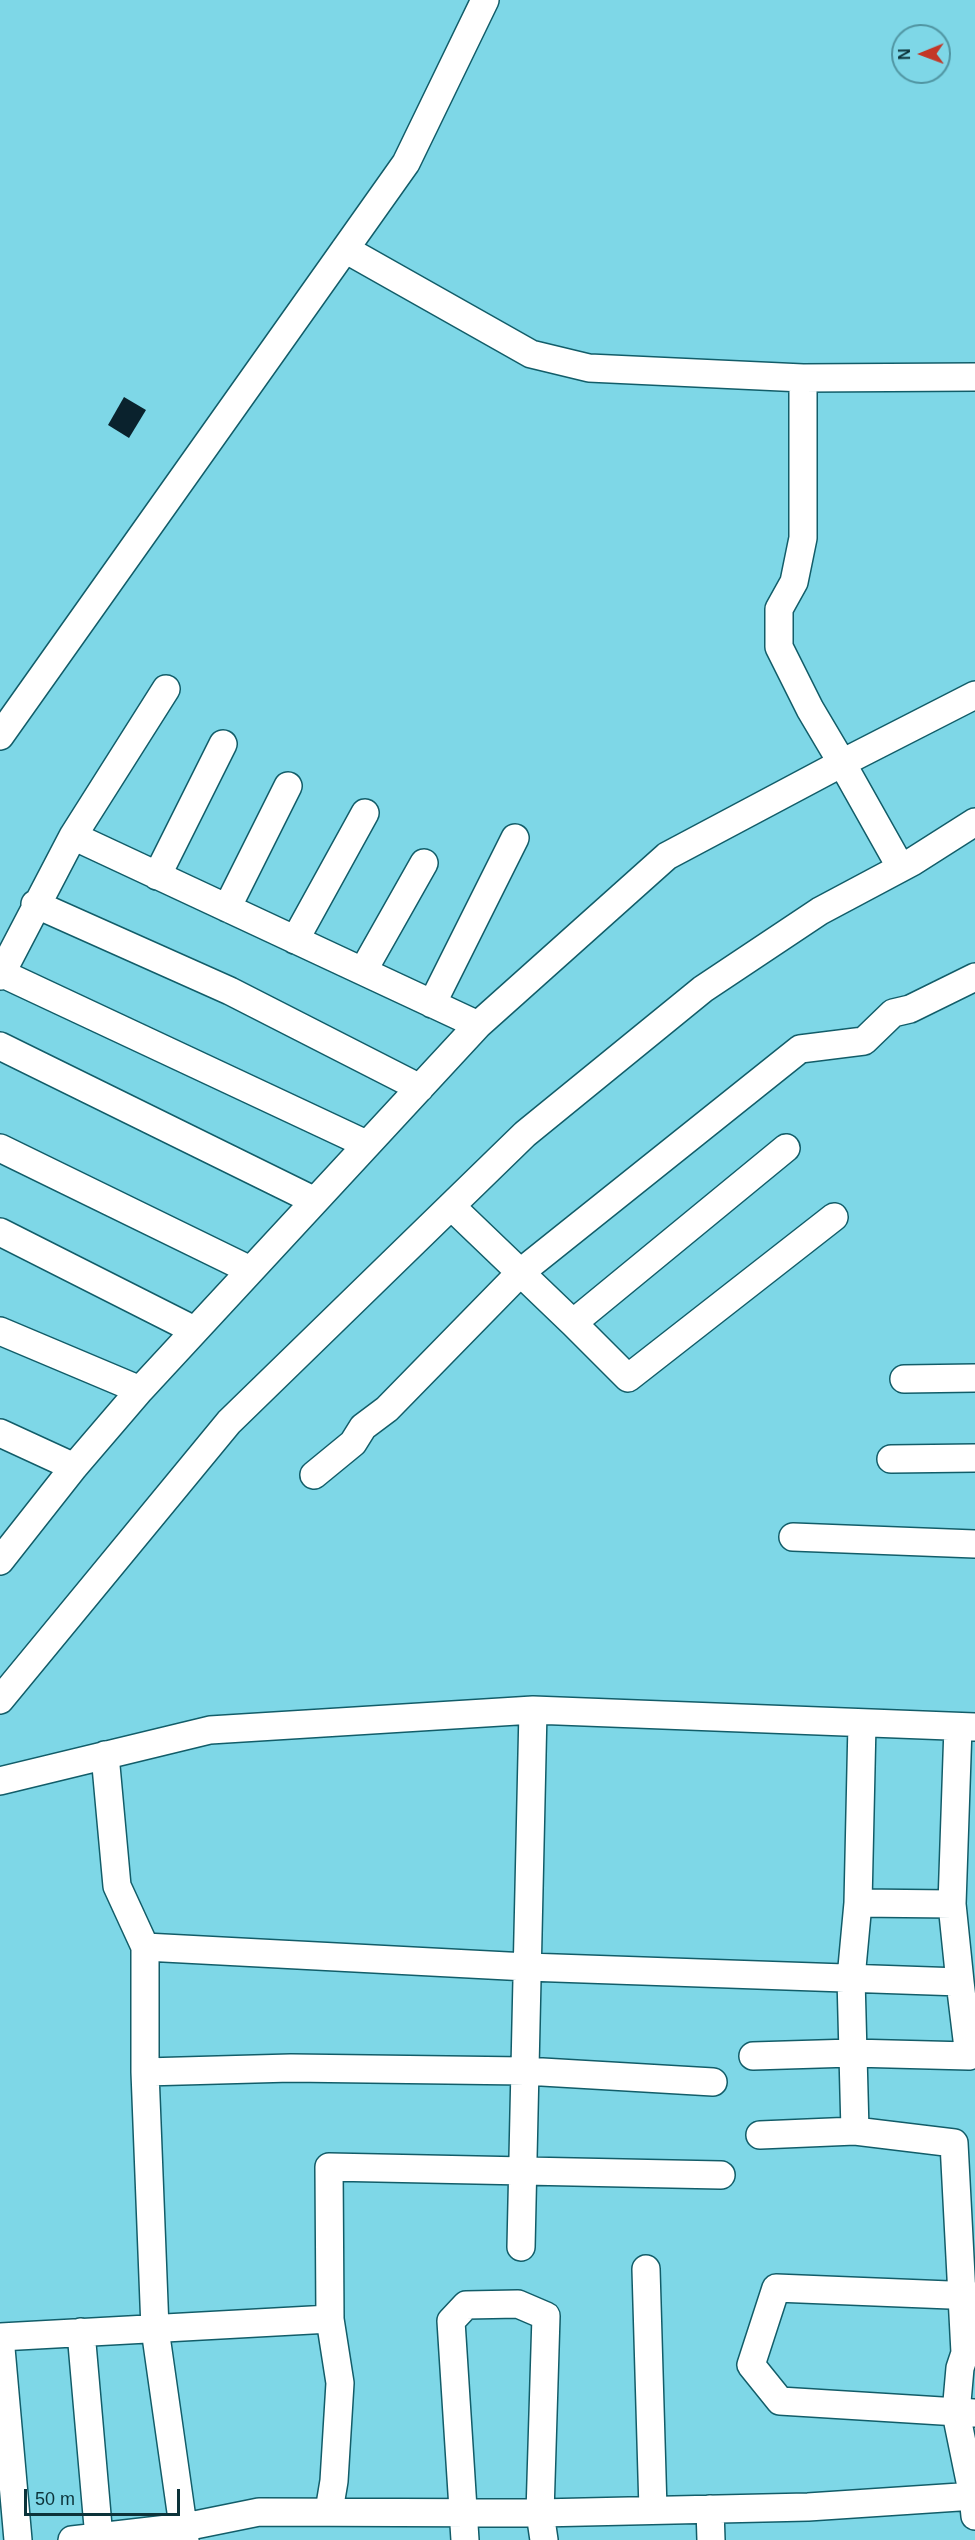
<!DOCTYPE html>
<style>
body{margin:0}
#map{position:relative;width:975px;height:2540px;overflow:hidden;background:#7ed7e7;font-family:Helvetica,sans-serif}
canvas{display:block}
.north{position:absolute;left:891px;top:24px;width:60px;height:60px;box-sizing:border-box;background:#7ed7e7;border:2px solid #5095a2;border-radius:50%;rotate:269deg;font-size:16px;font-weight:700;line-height:24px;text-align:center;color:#0c333a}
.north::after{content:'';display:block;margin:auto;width:21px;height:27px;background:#c33727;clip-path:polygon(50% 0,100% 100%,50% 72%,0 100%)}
.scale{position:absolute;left:24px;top:2489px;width:156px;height:27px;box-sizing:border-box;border:3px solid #0c333a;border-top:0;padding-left:8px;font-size:18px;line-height:21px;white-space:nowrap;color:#0c333a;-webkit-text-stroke:4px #7ed7e7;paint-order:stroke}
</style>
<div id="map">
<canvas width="975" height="2540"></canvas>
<div class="north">N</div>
<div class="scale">50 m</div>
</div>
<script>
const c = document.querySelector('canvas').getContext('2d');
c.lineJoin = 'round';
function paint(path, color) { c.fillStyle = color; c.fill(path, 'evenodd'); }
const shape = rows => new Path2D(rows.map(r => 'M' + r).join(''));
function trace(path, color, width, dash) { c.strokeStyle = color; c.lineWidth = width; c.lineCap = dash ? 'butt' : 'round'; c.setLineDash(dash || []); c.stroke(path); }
paint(shape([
 [124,397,146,410,129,438,108,425]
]), '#0a222d');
const minor = shape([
 [345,249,531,354,589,368,803,378,975,377],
 [803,378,803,538,794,582,779,609,779,647,810,709,842,763,975,695],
 [0,736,406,163,485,0],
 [73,836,166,689],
 [157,876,223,744],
 [35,904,230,991,420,1088],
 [227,908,288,786],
 [295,940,365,813],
 [363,971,424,863],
 [1,973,366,1144],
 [0,976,73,836,478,1025,140,1390,74,1467,0,1561],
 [432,1004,515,838],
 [478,1025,667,856,842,763,901,868],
 [0,1046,315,1201],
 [0,1148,250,1270],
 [786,1148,573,1323,628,1378,834,1217],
 [451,1206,573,1323],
 [0,1232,194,1330],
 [0,1331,140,1390],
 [904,1379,975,1378],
 [0,1433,74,1467],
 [891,1459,975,1458],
 [314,1475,353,1443,363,1427,387,1409,521,1272,800,1049,864,1041,893,1013,910,1009,975,977],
 [793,1537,975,1544],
 [0,1700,229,1422,525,1134,703,989,820,911,912,862,975,822],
 [862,1723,858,1903,851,1978,855,2131,954,2143,965,2353,960,2368,956,2413,973,2496,975,2516],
 [958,1727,952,1904,960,1982],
 [105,1755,117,1886,145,1947,527,1967,960,1982,969,2056,852,2053,753,2056],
 [0,1781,210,1730,533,1710,975,1727],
 [858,1903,952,1904],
 [145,1947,145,2072,155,2329,185,2540],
 [145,2072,291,2068,525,2071,713,2082],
 [760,2135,855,2131],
 [521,2247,533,1710],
 [646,2269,653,2510],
 [81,2332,99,2538],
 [0,2337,330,2319,329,2167,721,2175],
 [0,2337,18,2540],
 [974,2413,780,2401,751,2365,776,2288,975,2296],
 [710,2509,711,2540],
 [329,2511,334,2481,340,2383,330,2319],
 [72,2540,185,2527,259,2512,540,2513,808,2507,975,2496],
 [465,2540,451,2321,466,2305,518,2304,546,2316,540,2513,544,2540]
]);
trace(minor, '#125d69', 30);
trace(minor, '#fff', 27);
</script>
